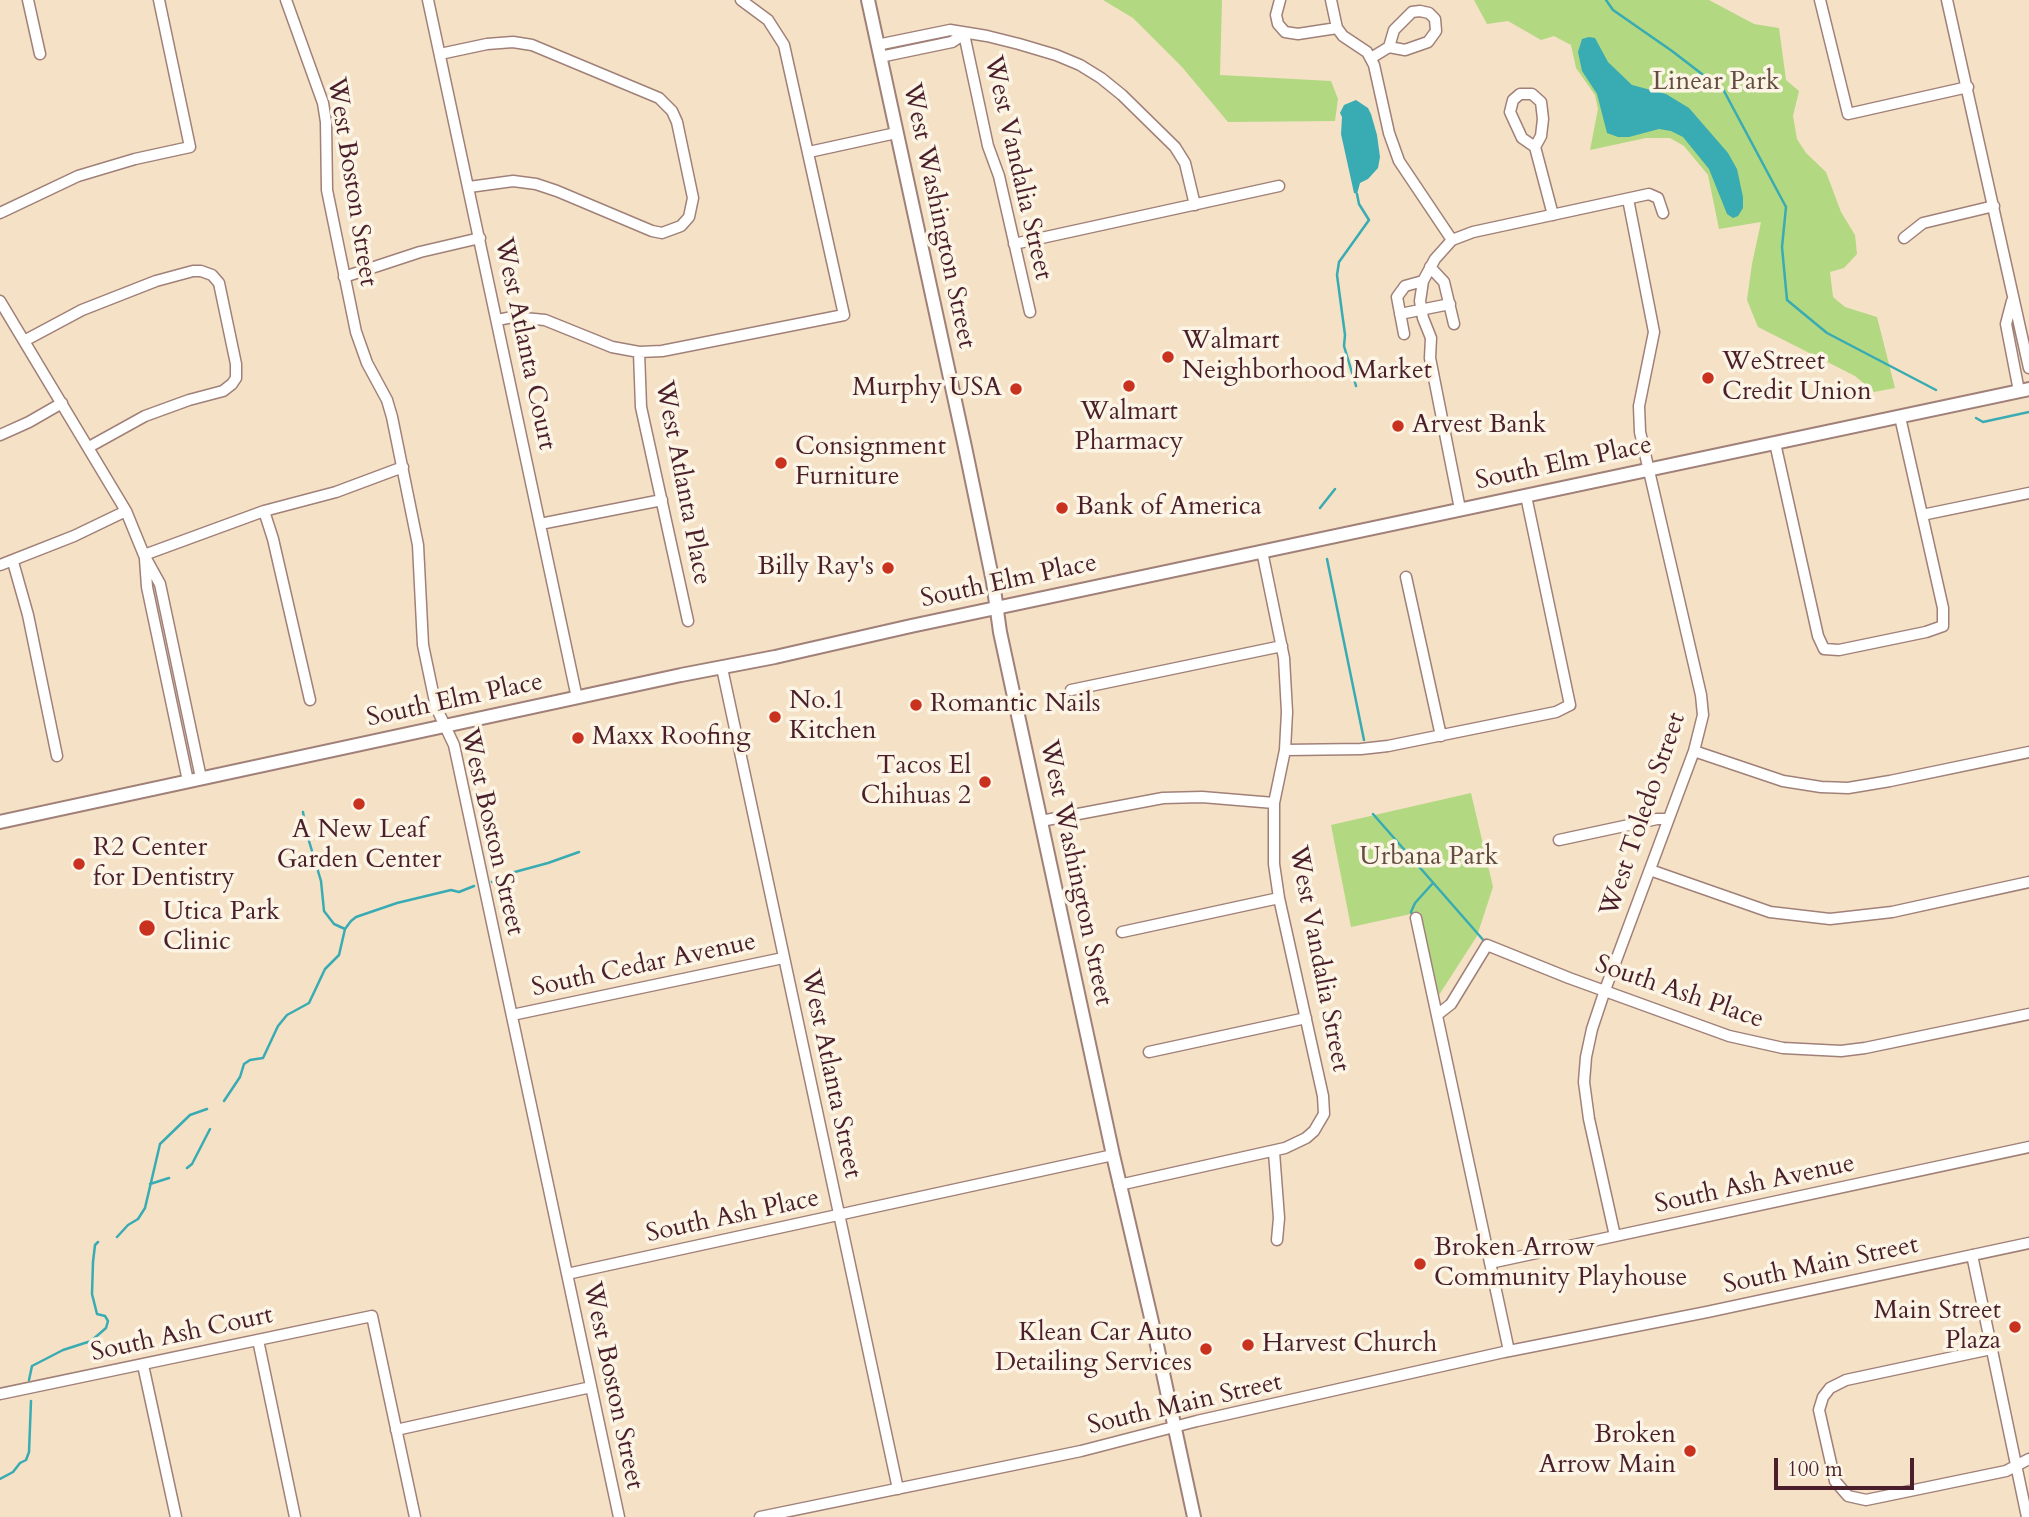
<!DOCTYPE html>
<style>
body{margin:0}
#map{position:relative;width:2029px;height:1517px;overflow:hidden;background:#f5e1c6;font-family:Cardo,serif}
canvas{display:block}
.scale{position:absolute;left:1774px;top:1458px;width:140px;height:32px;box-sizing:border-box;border:4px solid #4a1f2b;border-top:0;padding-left:9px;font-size:21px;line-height:24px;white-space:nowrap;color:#4a1f2b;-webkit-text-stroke:5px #fcf5e5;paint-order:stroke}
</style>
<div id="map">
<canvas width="2029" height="1517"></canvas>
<div class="scale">100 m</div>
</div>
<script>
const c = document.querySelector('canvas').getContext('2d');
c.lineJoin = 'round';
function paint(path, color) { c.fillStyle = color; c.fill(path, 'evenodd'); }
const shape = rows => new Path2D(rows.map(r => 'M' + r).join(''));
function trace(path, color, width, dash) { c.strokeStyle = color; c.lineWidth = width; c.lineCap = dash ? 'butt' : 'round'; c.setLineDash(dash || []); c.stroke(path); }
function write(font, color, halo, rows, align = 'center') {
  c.font = font + ' Cardo,serif'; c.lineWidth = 7; c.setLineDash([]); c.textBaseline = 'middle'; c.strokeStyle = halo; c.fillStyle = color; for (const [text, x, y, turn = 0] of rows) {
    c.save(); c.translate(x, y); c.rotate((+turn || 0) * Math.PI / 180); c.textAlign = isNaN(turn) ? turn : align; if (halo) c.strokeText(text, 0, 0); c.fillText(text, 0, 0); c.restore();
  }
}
paint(shape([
 [1103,0,1222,0,1220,75,1331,81,1338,99,1335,121,1228,122,1182,67,1133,18],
 [1474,0,1709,0,1754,24,1779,28,1786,80,1799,91,1793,116,1797,139,1806,153,1826,172,1841,212,1855,235,1857,254,1844,268,1830,272,1833,297,1845,307,1877,317,1895,388,1874,392,1855,376,1758,327,1747,300,1752,264,1761,222,1719,229,1708,175,1684,146,1670,138,1646,138,1590,150,1598,109,1595,95,1576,68,1571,45,1554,36,1541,40,1508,21,1487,24],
 [1471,793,1493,887,1477,936,1439,995,1420,912,1351,927,1331,825]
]), '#b2d881');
paint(shape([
 [1589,37,1595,38,1608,62,1632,85,1666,94,1689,108,1728,153,1737,169,1743,197,1743,208,1738,216,1733,218,1727,214,1709,169,1683,137,1671,131,1659,129,1629,137,1618,137,1607,133,1597,94,1582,71,1578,52,1582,39],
 [1356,100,1368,108,1371,114,1377,135,1380,157,1378,168,1368,179,1360,183,1357,194,1354,193,1341,134,1342,117,1340,113,1344,105]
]), '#39abb3');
trace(shape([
 [1606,0,1613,10,1672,51,1724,91,1786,207,1782,247,1787,300,1827,333,1936,390],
 [1356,386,1344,346,1345,335,1337,275,1339,262,1369,220,1359,204,1357,194],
 [1976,418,1983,422,2029,412],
 [1320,508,1335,489],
 [1327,559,1364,740],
 [303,812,306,831,321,881,324,911,334,924,345,929],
 [1373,814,1485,942],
 [492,882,511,873,548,863,579,852],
 [1413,916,1411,912,1415,903,1433,883],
 [224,1101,240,1077,244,1064,250,1060,263,1058,278,1026,287,1015,309,1003,325,969,339,955,345,929,351,921,356,917,397,903,451,890,459,892,474,886],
 [187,1168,192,1164,210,1129],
 [150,1184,169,1178],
 [117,1237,128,1225,138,1219,145,1208,160,1144,190,1115,207,1109],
 [29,1380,32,1366,63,1350,91,1341,106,1328,108,1321,105,1316,97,1314,92,1294,93,1262,95,1245,98,1242],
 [0,1479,13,1472,20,1463,26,1460,29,1452,31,1401]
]), '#39abb3', 2.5);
const minor = shape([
 [28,0,40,54],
 [286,0,323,103,326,122,327,190,356,332,367,363,387,400,392,417,418,545,423,645,436,707,454,745,619,1517],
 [428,0,577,698],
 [1280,0,1276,15,1278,24,1285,32,1298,34,1337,28],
 [1331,0,1337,28,1343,36,1367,52,1374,65,1389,133,1399,161,1452,240],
 [1820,0,1848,114,1968,87],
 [1947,0,2029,368],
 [964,34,988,146,999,176,1030,312],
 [877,45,950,30,987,36,1019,44,1056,55,1080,65,1101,78,1122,95,1175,147,1185,163,1195,205],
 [440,54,487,44,513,42,532,45,659,98,672,111,677,122,693,198,689,217,681,226,662,233,652,231,557,191,536,184,513,181,469,187],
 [880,57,952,42,964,34],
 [1371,58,1389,47,1405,50,1428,42,1436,31,1435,19,1429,13,1420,11,1412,12,1394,30,1389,47],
 [1535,147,1541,136,1543,119,1541,102,1532,94,1520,94,1513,100,1510,112,1522,138,1535,147,1553,215],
 [809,152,896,133],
 [0,213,78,176,135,159,190,147,159,0],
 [1904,238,1923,223,1994,206],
 [1014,244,1279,186],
 [1430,267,1444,282,1454,324],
 [344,277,420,252,480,238],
 [0,301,126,511,144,555,160,584,201,778],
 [2012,301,2006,324,2019,391],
 [1400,314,1450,304],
 [497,320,513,317,545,320,612,347,639,352,662,351,844,315,784,45,768,20,741,0],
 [1404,334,1397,297,1405,286,1423,281],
 [24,341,82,310,156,281,193,271,201,271,212,275,219,283,236,364,236,378,232,384,223,391,189,400,145,416,89,447],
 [639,352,641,407,688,621],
 [0,435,29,422,62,403],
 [1775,443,1818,636,1824,649,1839,650,1926,632,1943,626,1943,608,1900,417],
 [1460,509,1430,358,1431,338,1423,318,1420,301,1423,281,1435,259,1452,240,1473,232,1649,194,1658,198,1663,213],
 [264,511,273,539,310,700],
 [1922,515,2029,493],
 [540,524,662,500],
 [144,555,264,511,336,492,403,467],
 [145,559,147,587,188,781],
 [13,562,28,615,57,756],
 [0,565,74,536,126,511],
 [1406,577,1441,736],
 [722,668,898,1489],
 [1071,690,1282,646],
 [1285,750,1361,749,1388,746,1556,712,1570,705,1526,496],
 [1694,751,1783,781,1821,787,1848,788,1890,781,2029,752],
 [1041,821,1163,798,1202,797,1274,803],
 [1559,840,1657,819,1668,819],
 [1650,870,1770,912,1830,919,1892,912,2029,882],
 [1416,918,1509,1351],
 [1122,932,1279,898],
 [512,1015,783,958],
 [1437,1015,1451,1004,1487,945,1569,978,1729,1036,1783,1048,1841,1051,1865,1048,2029,1014],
 [1149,1052,1306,1018],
 [1274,1152,1279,1218,1277,1240],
 [1119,1185,1285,1148,1306,1138,1314,1131,1324,1114,1323,1096,1279,898,1274,864,1274,803,1285,750,1287,712,1284,658,1262,551],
 [1615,1236,1589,1119,1584,1082,1586,1057,1592,1029,1605,990,1694,751,1703,715,1701,695,1640,432,1639,406,1654,332,1628,199],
 [1972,1255,2027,1517],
 [1490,1263,2029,1147],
 [567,1274,1113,1155],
 [258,1340,295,1517],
 [1991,1349,1846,1380,1830,1388,1823,1397,1819,1410,1835,1481,1848,1496,1866,1500,2006,1471,2029,1459],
 [143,1365,176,1517],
 [0,1394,372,1316,415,1517],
 [396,1430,591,1387],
 [760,1517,1081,1451,1197,1421,1504,1352,1707,1312,2029,1243]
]);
const major = shape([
 [868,0,965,447,993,582,1000,632,1113,1155,1152,1322,1194,1517],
 [0,822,681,675,775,657,911,626,2029,389]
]);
trace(minor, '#a08078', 13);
trace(major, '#a08078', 16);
trace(minor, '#fff', 10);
trace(major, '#fff', 12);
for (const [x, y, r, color] of [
 [1168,357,7,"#c8321e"],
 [1708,378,7,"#c8321e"],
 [1129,386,7,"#c8321e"],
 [1016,389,7,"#c8321e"],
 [1398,426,7,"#c8321e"],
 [781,463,7,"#c8321e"],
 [1062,508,7,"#c8321e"],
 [888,568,7,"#c8321e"],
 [916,705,7,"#c8321e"],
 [775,717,7,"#c8321e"],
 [578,738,7,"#c8321e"],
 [985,782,7,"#c8321e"],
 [359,804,7,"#c8321e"],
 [79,864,7,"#c8321e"],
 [147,928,9,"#c8321e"],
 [1420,1264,7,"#c8321e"],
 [2015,1327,7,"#c8321e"],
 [1248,1345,7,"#c8321e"],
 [1206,1349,7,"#c8321e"],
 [1690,1451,7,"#c8321e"]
]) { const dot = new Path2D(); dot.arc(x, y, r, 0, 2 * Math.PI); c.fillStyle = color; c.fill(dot); trace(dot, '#fcf5e5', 2.5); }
write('26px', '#644d40', '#fcf5e5', [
 ["Linear Park",1716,83],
 ["Urbana Park",1429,858]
]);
write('26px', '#4a1f2b', '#fcf5e5', [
 ["West Vandalia Street",1017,168,77],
 ["West Boston Street",351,182,81],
 ["West Washington Street",938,216,78],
 ["West Atlanta Court",524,344,78],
 ["South Elm Place",1564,464,-12],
 ["West Atlanta Place",682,483,79],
 ["South Elm Place",1009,582,-12],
 ["South Elm Place",455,701,-12],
 ["West Toledo Street",1644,815,-71],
 ["West Boston Street",491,832,77],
 ["West Washington Street",1075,873,78],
 ["West Vandalia Street",1318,959,79],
 ["South Cedar Avenue",644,966,-12],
 ["South Ash Place",1679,993,19],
 ["West Atlanta Street",830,1074,78],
 ["South Ash Avenue",1755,1185,-12],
 ["South Ash Place",733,1217,-12],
 ["South Main Street",1821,1266,-12],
 ["South Ash Court",182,1335,-12],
 ["West Boston Street",612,1386,78],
 ["South Main Street",1185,1405,-13]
]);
write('26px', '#4a1f2b', '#fcf5e5', [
 ["Walmart",1182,342],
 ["Neighborhood Market",1182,372],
 ["WeStreet",1722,363],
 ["Credit Union",1722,393],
 ["Murphy USA",1002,389,"right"],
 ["Walmart",1129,413,"center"],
 ["Pharmacy",1129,443,"center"],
 ["Arvest Bank",1412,426],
 ["Consignment",795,448],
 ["Furniture",795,478],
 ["Bank of America",1076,508],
 ["Billy Ray's",874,568,"right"],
 ["No.1",789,702],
 ["Kitchen",789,732],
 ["Romantic Nails",930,705],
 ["Maxx Roofing",592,738],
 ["Tacos El",971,767,"right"],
 ["Chihuas 2",971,797,"right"],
 ["A New Leaf",359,831,"center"],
 ["Garden Center",359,861,"center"],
 ["R2 Center",93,849],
 ["for Dentistry",93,879],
 ["Utica Park",163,913],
 ["Clinic",163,943],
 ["Broken Arrow",1434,1249],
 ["Community Playhouse",1434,1279],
 ["Main Street",2001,1312,"right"],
 ["Plaza",2001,1342,"right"],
 ["Klean Car Auto",1192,1334,"right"],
 ["Detailing Services",1192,1364,"right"],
 ["Harvest Church",1262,1345],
 ["Broken",1676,1436,"right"],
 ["Arrow Main",1676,1466,"right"]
], 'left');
</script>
